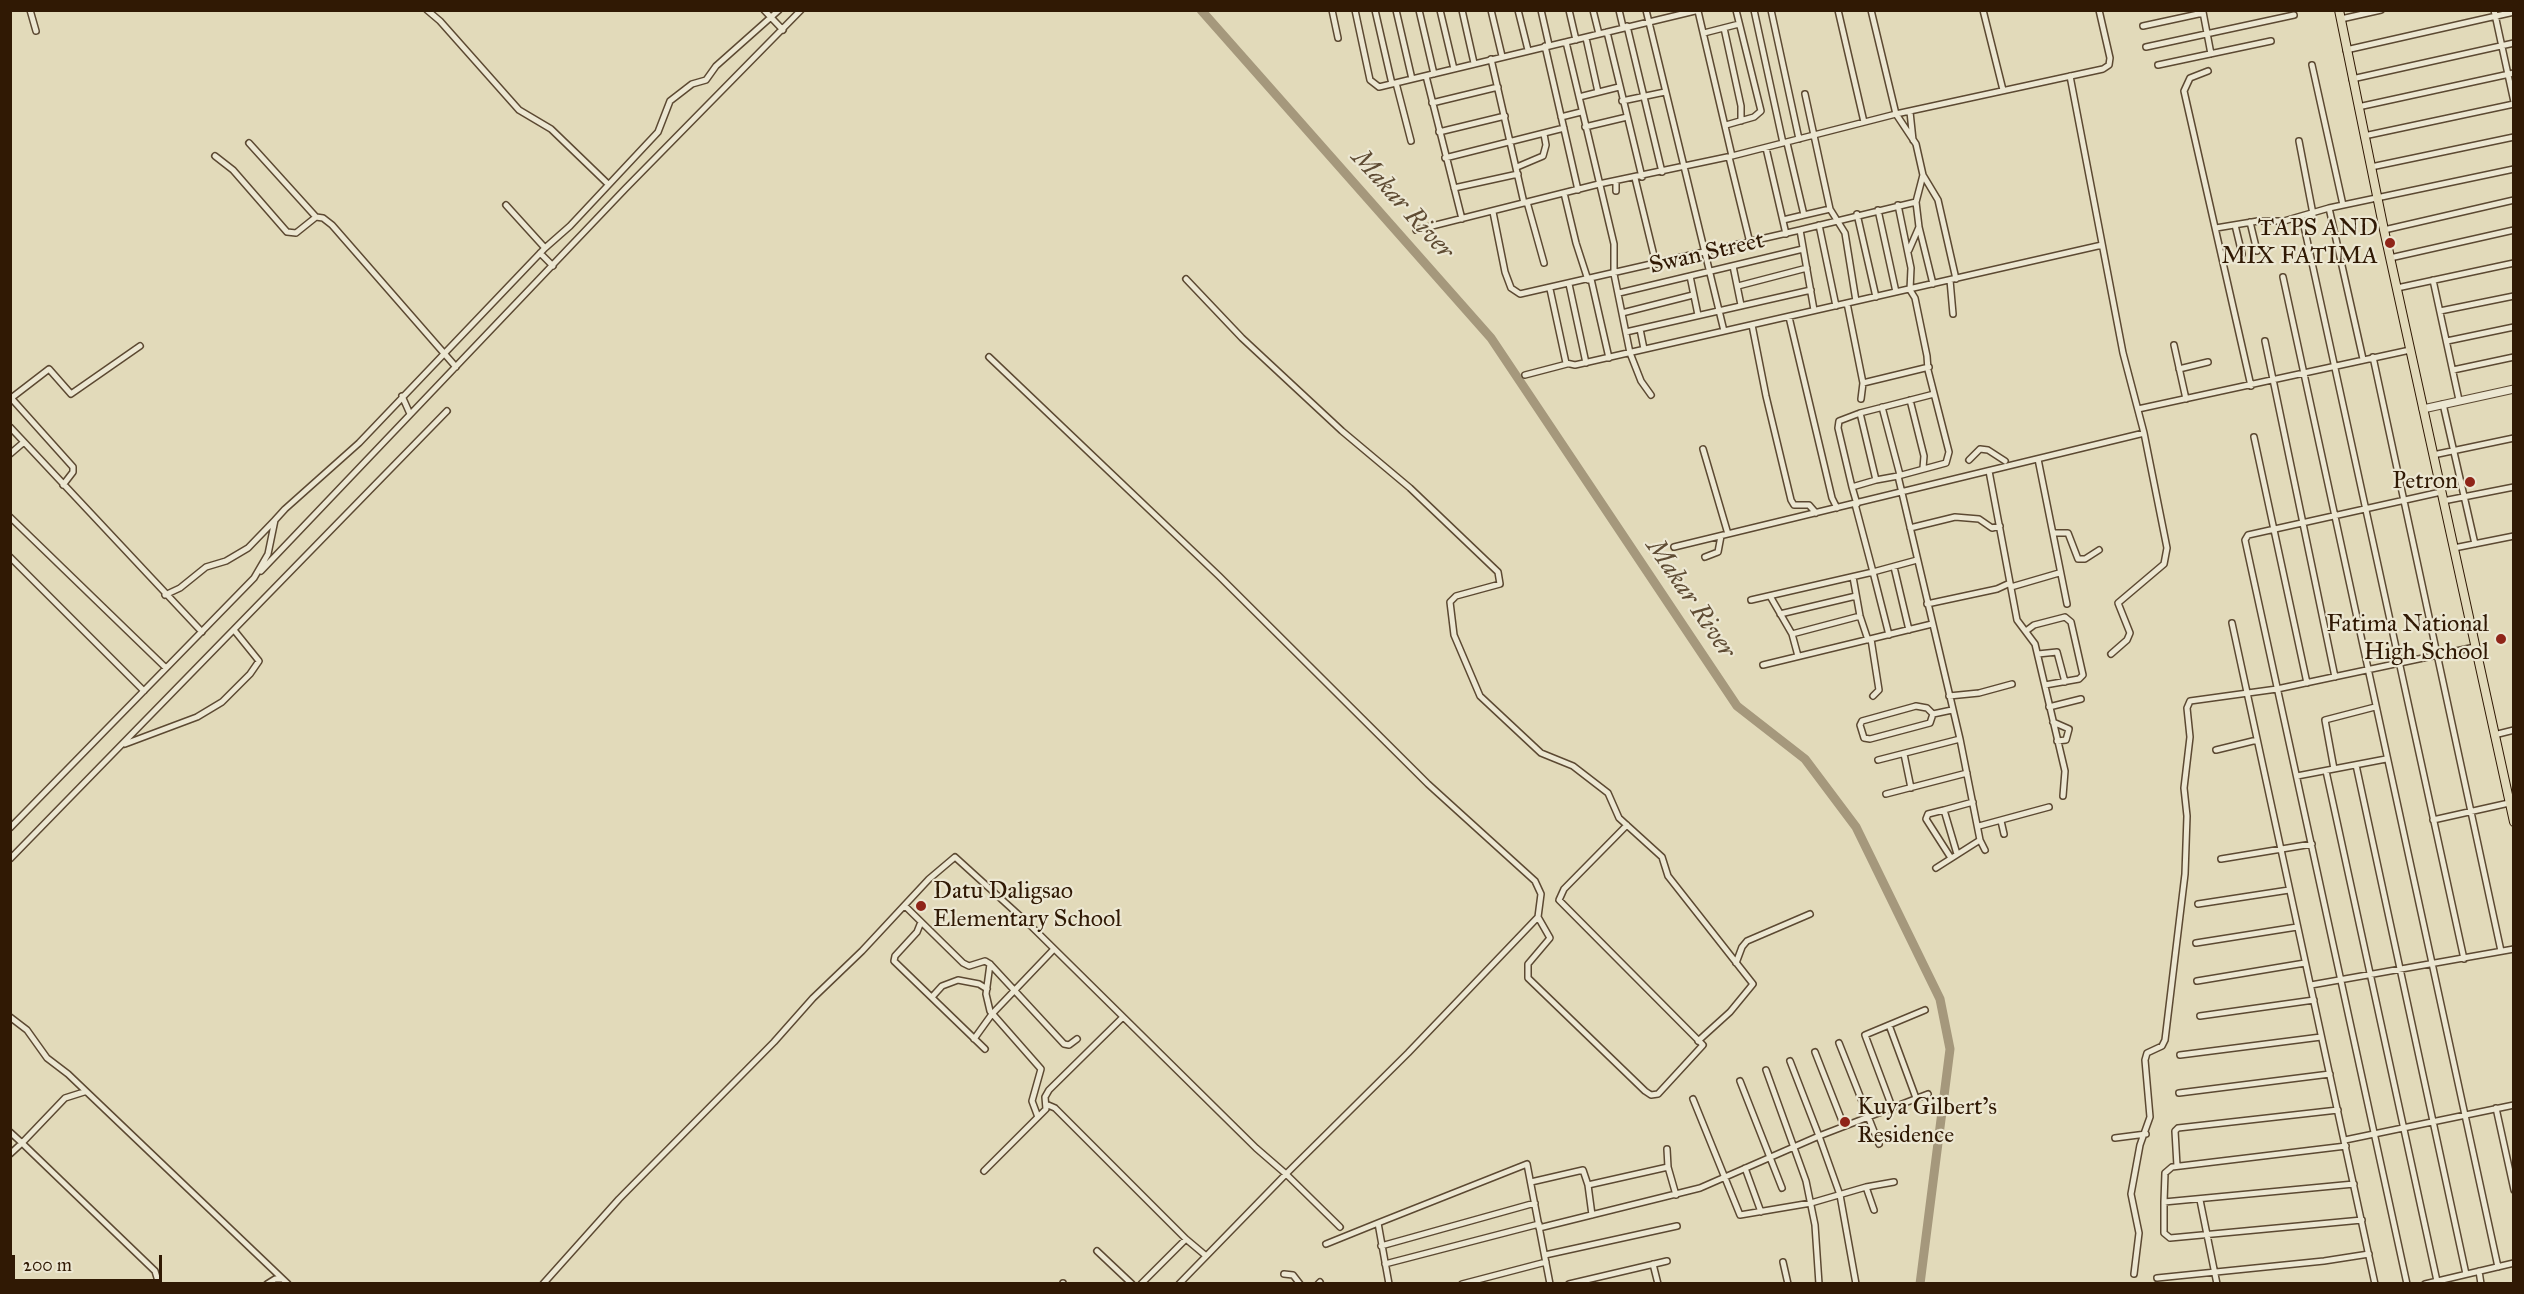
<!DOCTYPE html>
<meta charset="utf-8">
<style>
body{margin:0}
#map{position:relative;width:2524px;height:1294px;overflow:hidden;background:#e2daba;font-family:"IM FELL Great Primer",serif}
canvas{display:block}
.frame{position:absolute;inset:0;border:12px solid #301904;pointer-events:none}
.scale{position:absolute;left:12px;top:1255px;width:150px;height:27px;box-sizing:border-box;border:3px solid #301904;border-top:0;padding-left:8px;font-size:18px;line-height:21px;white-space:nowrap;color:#301904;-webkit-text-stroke:4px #ece7d2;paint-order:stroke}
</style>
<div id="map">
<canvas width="2524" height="1294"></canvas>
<div class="frame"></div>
<div class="scale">200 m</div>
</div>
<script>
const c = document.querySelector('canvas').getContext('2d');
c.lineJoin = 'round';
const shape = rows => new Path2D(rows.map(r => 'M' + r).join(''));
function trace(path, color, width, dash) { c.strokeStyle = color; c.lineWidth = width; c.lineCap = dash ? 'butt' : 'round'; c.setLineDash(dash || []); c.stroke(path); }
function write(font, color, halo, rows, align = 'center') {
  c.font = font + ' "IM FELL Great Primer",serif'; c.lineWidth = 4.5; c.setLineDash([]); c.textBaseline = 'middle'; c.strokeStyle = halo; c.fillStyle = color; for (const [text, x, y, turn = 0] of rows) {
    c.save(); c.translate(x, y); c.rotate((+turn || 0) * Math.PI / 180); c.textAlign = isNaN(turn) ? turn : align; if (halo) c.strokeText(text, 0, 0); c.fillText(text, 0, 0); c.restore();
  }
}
trace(shape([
 [1201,10,1491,338,1737,706,1805,759,1856,827,1940,999,1950,1049,1920,1284]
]), '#a5987c', 9);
const minor = shape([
 [30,10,36,31],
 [427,10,440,21,519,110,551,129,608,184],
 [764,10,783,30],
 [1332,10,1338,38],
 [1355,10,1370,80,1379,87,1699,10],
 [1375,10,1392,84],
 [1396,10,1412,79],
 [1419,10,1434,74],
 [1440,10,1454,69],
 [1462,10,1474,63],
 [1491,10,1502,56],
 [1518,10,1528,50],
 [1541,10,1549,45],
 [1569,10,1576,40],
 [1593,10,1599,34],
 [1619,10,1623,27],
 [1646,10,1724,331],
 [1754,10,1783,143],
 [1771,10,1799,139],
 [1838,10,1864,122],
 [1871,10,1896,114,1916,144,1923,175,1916,202,1919,227,1909,250],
 [1983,10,2003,90],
 [2494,10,2514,102],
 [1698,11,1732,156],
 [2203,12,2211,54],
 [2341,19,2381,10],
 [1627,26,1662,172],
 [2143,26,2203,13],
 [1724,28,1741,106,1741,121],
 [1607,32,1642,177],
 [1704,33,1739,24],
 [1586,38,1598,92],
 [1566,42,1614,244,1614,274,1630,353,1641,381,1651,395],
 [1545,46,1578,190],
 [2146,47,2294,15],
 [2346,50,2514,12],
 [1491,59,1524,203],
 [2158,65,2271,41],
 [2312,65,2343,205],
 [2208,71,2190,78,2184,91,2251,386],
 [1426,76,1462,219],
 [2070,76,2123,353,2144,433,2167,548,2164,564,2118,603,2130,633,2127,640,2111,654],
 [2352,79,2514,43],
 [1396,83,1411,141],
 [1805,94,1830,209,1845,233,1856,301],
 [1579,97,1619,87],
 [1622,101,1665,92],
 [1432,103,1498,87],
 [2358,107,2514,73],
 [1910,112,1913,140],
 [1561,117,1581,112],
 [1726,125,1754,117,1761,111,1736,10],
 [1585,127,1627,117],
 [1439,132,1505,116],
 [2364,136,2514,104],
 [2299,141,2313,214],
 [249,143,316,217,323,218,332,225,456,367],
 [1766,148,1786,234],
 [215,156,233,170,287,232,296,233,316,217],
 [1729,157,1750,243],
 [1445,158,1564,128],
 [1517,167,1543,156,1546,145,1544,134],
 [2371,167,2514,137],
 [1923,175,1938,200,1956,279],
 [1635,178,1656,264],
 [1454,188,1518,174],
 [1616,191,1616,181],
 [1564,193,1576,243,1588,280],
 [1527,202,1544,263],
 [506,205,545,248],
 [1898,205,1911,268,1910,290,1915,298,1927,356,1928,370,1949,452,1946,463,1898,476],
 [2329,208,2363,359],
 [1878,210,1896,292],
 [1493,212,1505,272,1511,288,1520,294,1800,230,1814,310],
 [1857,214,1876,297],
 [1804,215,1830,209],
 [2302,217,2464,959],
 [1783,220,1804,215,1787,143],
 [2250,222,2257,251],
 [1819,225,1836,306],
 [2235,225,2242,254],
 [1919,227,1933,284],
 [2216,228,2258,221,2284,221,2329,208,2514,169],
 [1416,230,1599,184,1732,156,1896,114,2103,69,2109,65,2110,58,2099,10],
 [1800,230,1916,202],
 [2384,230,2514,200],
 [540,253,553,266],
 [2390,258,2514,230],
 [1733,266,1741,305],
 [1690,276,1698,315],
 [2283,277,2498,1267],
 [1186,279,1242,338,1342,431,1410,488,1498,572,1500,584,1456,596,1450,602,1454,635,1480,696,1541,753,1573,766,1608,793,1619,818,1662,857,1668,876,1753,984,1730,1012,1698,1041],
 [1591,279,1609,358],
 [1950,280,1953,314],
 [2433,280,2459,400],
 [1569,284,1586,363],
 [1738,286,1807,268],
 [2397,288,2514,263],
 [1550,289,1566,363,1575,365,2102,245],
 [1619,293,1803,249],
 [1847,303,1863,383,1861,399],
 [2440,311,2514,296],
 [1622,313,1693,295],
 [1789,317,1832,498,1837,508],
 [1752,325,1766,396,1791,500,1794,505,1809,505,1816,513],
 [1640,329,1644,349],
 [1626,332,1811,290],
 [2265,341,2335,677],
 [2447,341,2514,327],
 [2174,345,2186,399],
 [2373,357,2501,951],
 [2179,369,2208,362],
 [2453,370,2514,357],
 [1525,375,1567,364],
 [1863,383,1929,367],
 [402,396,410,414],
 [10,399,49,369,71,394,140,346],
 [12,399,73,467,73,472,63,485],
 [1910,400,1924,456,1923,468],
 [2443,404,2475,544],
 [1882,407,1900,475],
 [2138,409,2410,350],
 [1860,413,1876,480,1898,476,1960,739,1980,840,1985,850],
 [10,427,202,632],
 [2254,437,2307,683],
 [1703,449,1728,534],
 [10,454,24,442],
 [2433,455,2514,438],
 [2038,459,2067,604],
 [1969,460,1980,449,1988,450,2005,461],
 [1989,471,2017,620,2035,644,2065,771,2063,796],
 [1876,480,1852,487,1838,428,1839,421,1860,413,1934,394],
 [1852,487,1857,504],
 [2443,501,2514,487],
 [10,517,166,668],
 [1910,528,1955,517,1979,519,1992,528,2000,526],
 [2055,533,2068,533,2078,559,2085,559,2099,550],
 [1674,547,2144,433],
 [2454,548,2514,536],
 [10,557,144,691],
 [1705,557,1718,552,1721,536],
 [1894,567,1909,630],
 [261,571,625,189,801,10],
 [1853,577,1860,616,1868,640],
 [2011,587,2059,573],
 [165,595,180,588,206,567,226,561,248,548,275,520],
 [1770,596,1792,634,1798,656],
 [1751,600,1873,572,1855,504],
 [1927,604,1997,589,2010,583],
 [1780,614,1856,596],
 [2232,623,2375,1284],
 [2026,631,2034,625,2065,617,2071,622,2083,675,2079,679,2045,685],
 [1792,634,1860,616],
 [1889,635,1873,572,1917,560],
 [1871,639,1879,690,1873,696],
 [2038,654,2057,652,2065,682],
 [1763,665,1932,624],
 [1949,696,1979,693,2012,684],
 [1916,706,1927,708,1933,714,1930,723,1870,739,1864,738,1860,725,1862,721,1916,706],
 [2049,707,2081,699],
 [1933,714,1952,710],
 [2053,722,2069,729,2066,740,2057,741],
 [2494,735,2514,730],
 [125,744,197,717,222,702,250,674,259,661,234,630],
 [2216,750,2257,740],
 [1904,754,1911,788],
 [1878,760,1960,739],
 [2356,765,2466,1274],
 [2334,769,2325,720,2375,707],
 [2326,771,2437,1281],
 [2297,776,2386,759],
 [1886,794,1967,773],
 [1944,810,1928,814,1926,819,1951,858],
 [2433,820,2509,803],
 [2001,821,2004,834],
 [1979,826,2049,807],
 [10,828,254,578,268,554,275,520,285,509,359,443,545,248,570,226,658,132,670,101,692,84,706,80,716,66,779,10],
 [1957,854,1944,810,1973,802],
 [10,859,447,411],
 [2221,859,2312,844],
 [1936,868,1980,840],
 [2198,904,2289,890],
 [905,906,963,963,969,966,985,961,990,964,1064,1044,1069,1045,1077,1039],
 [1538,917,1550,938,1528,964,1528,978,1645,1091,1651,1095,1658,1094,1703,1045,1559,900,1564,889,1627,825],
 [921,922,917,932,895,956,894,961,985,1049],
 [2196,943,2297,927],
 [1736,963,1742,947,1747,941,1810,914],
 [990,964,986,994,990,1011,1041,1069,1032,1101,1038,1117],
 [2197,981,2305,963],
 [2311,985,2514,949],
 [932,997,942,986,958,980,979,984,987,989],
 [2200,1016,2314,1000],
 [10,1017,27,1030,47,1058,68,1074,288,1284],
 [1889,1025,1916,1098],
 [974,1039,992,1014,1054,949],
 [1839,1043,1879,1144],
 [1815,1052,1844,1126],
 [2180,1055,2321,1037],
 [1766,1070,1806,1181,1815,1225,1819,1284],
 [1740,1081,1782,1188],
 [84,1092,65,1098,22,1143,155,1271,158,1281,156,1284],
 [2179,1093,2330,1074],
 [1693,1099,1740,1215,1811,1203,1866,1187,1894,1182],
 [1048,1105,1055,1108,1186,1239],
 [1892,1107,1865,1035,1925,1010],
 [2496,1108,2514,1190],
 [10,1132,22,1143,10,1154],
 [2115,1138,2146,1134],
 [2345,1140,2514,1105],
 [2346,1146,2172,1167,2165,1173,2164,1202,2354,1184],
 [1667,1149,1668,1167],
 [2177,1166,2175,1131,2178,1128,2338,1110],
 [1745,1168,1761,1212],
 [984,1171,1046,1109,1045,1097,1049,1090,1122,1018],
 [1531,1182,1583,1170,1588,1185,1592,1215],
 [1588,1185,1668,1167,1676,1195],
 [1866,1187,1874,1210],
 [2200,1200,2217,1284],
 [2164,1202,2164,1233,2170,1238,2362,1220],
 [1539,1228,1700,1188,1819,1136,1790,1061],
 [1326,1244,1378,1223],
 [1381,1246,1535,1203],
 [1097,1251,1132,1284],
 [1545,1255,1677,1226],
 [1783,1262,1788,1284],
 [1385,1264,1539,1224],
 [1653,1264,1658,1284],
 [2479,1271,2481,1284],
 [1284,1274,1293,1275,1300,1284],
 [2134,1274,2139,1233,2131,1194,2140,1145,2150,1117,2145,1060,2147,1053,2162,1046,2165,1040,2185,874,2187,816,2184,788,2190,737,2187,708,2190,701,2277,689,2475,647],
 [2157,1278,2324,1261,2369,1254],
 [1063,1283,1063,1284],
 [267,1284,275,1279,282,1279],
 [543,1284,619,1199,774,1042,813,998,862,951,929,879,955,857,1031,926,1256,1148,1286,1174,1408,1053,1538,917,1541,894,1535,881,1428,784,1219,576,989,357],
 [1141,1284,1186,1239,1205,1255],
 [1179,1284,1286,1174,1340,1227],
 [1318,1284,1320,1282],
 [1389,1284,1378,1223,1527,1164,1550,1284],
 [1462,1284,1546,1262],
 [1569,1284,1667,1261],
 [1856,1284,1840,1195,1819,1136,1928,1094],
 [2407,1284,2245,540,2248,535,2441,492],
 [2425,1284,2514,1263]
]);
const tertiary = shape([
 [2423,409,2514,389]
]);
const primary = shape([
 [2339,10,2384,230,2514,822]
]);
trace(minor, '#5c4932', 8);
trace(tertiary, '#5c4932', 9);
trace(primary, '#301904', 10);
trace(minor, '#ece7d2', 5);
trace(tertiary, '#ece7d2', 7);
trace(primary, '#e2daba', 8);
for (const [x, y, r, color] of [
 [2390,243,6,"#8f2418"],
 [2470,482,6,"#8f2418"],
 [2501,639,6,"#8f2418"],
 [921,906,6,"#8f2418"],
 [1845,1122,6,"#8f2418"]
]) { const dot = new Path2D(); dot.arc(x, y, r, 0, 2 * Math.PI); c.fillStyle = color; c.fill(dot); trace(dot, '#ece7d2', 2); }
write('24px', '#301904', '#ece7d2', [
 ["TAPS AND",2378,229],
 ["MIX FATIMA",2378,257],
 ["Petron",2458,482],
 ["Fatima National",2489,625],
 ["High School",2489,653],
 ["Datu Daligsao",933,892,"left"],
 ["Elementary School",933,920,"left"],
 ["Kuya Gilbert’s",1857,1108,"left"],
 ["Residence",1857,1136,"left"]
], 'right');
write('24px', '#301904', '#ece7d2', [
 ["Swan Street",1707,254,-13]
]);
write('italic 26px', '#5f4c34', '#ece7d2', [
 ["Makar River",1402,205,48],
 ["Makar River",1690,599,56]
]);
</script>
